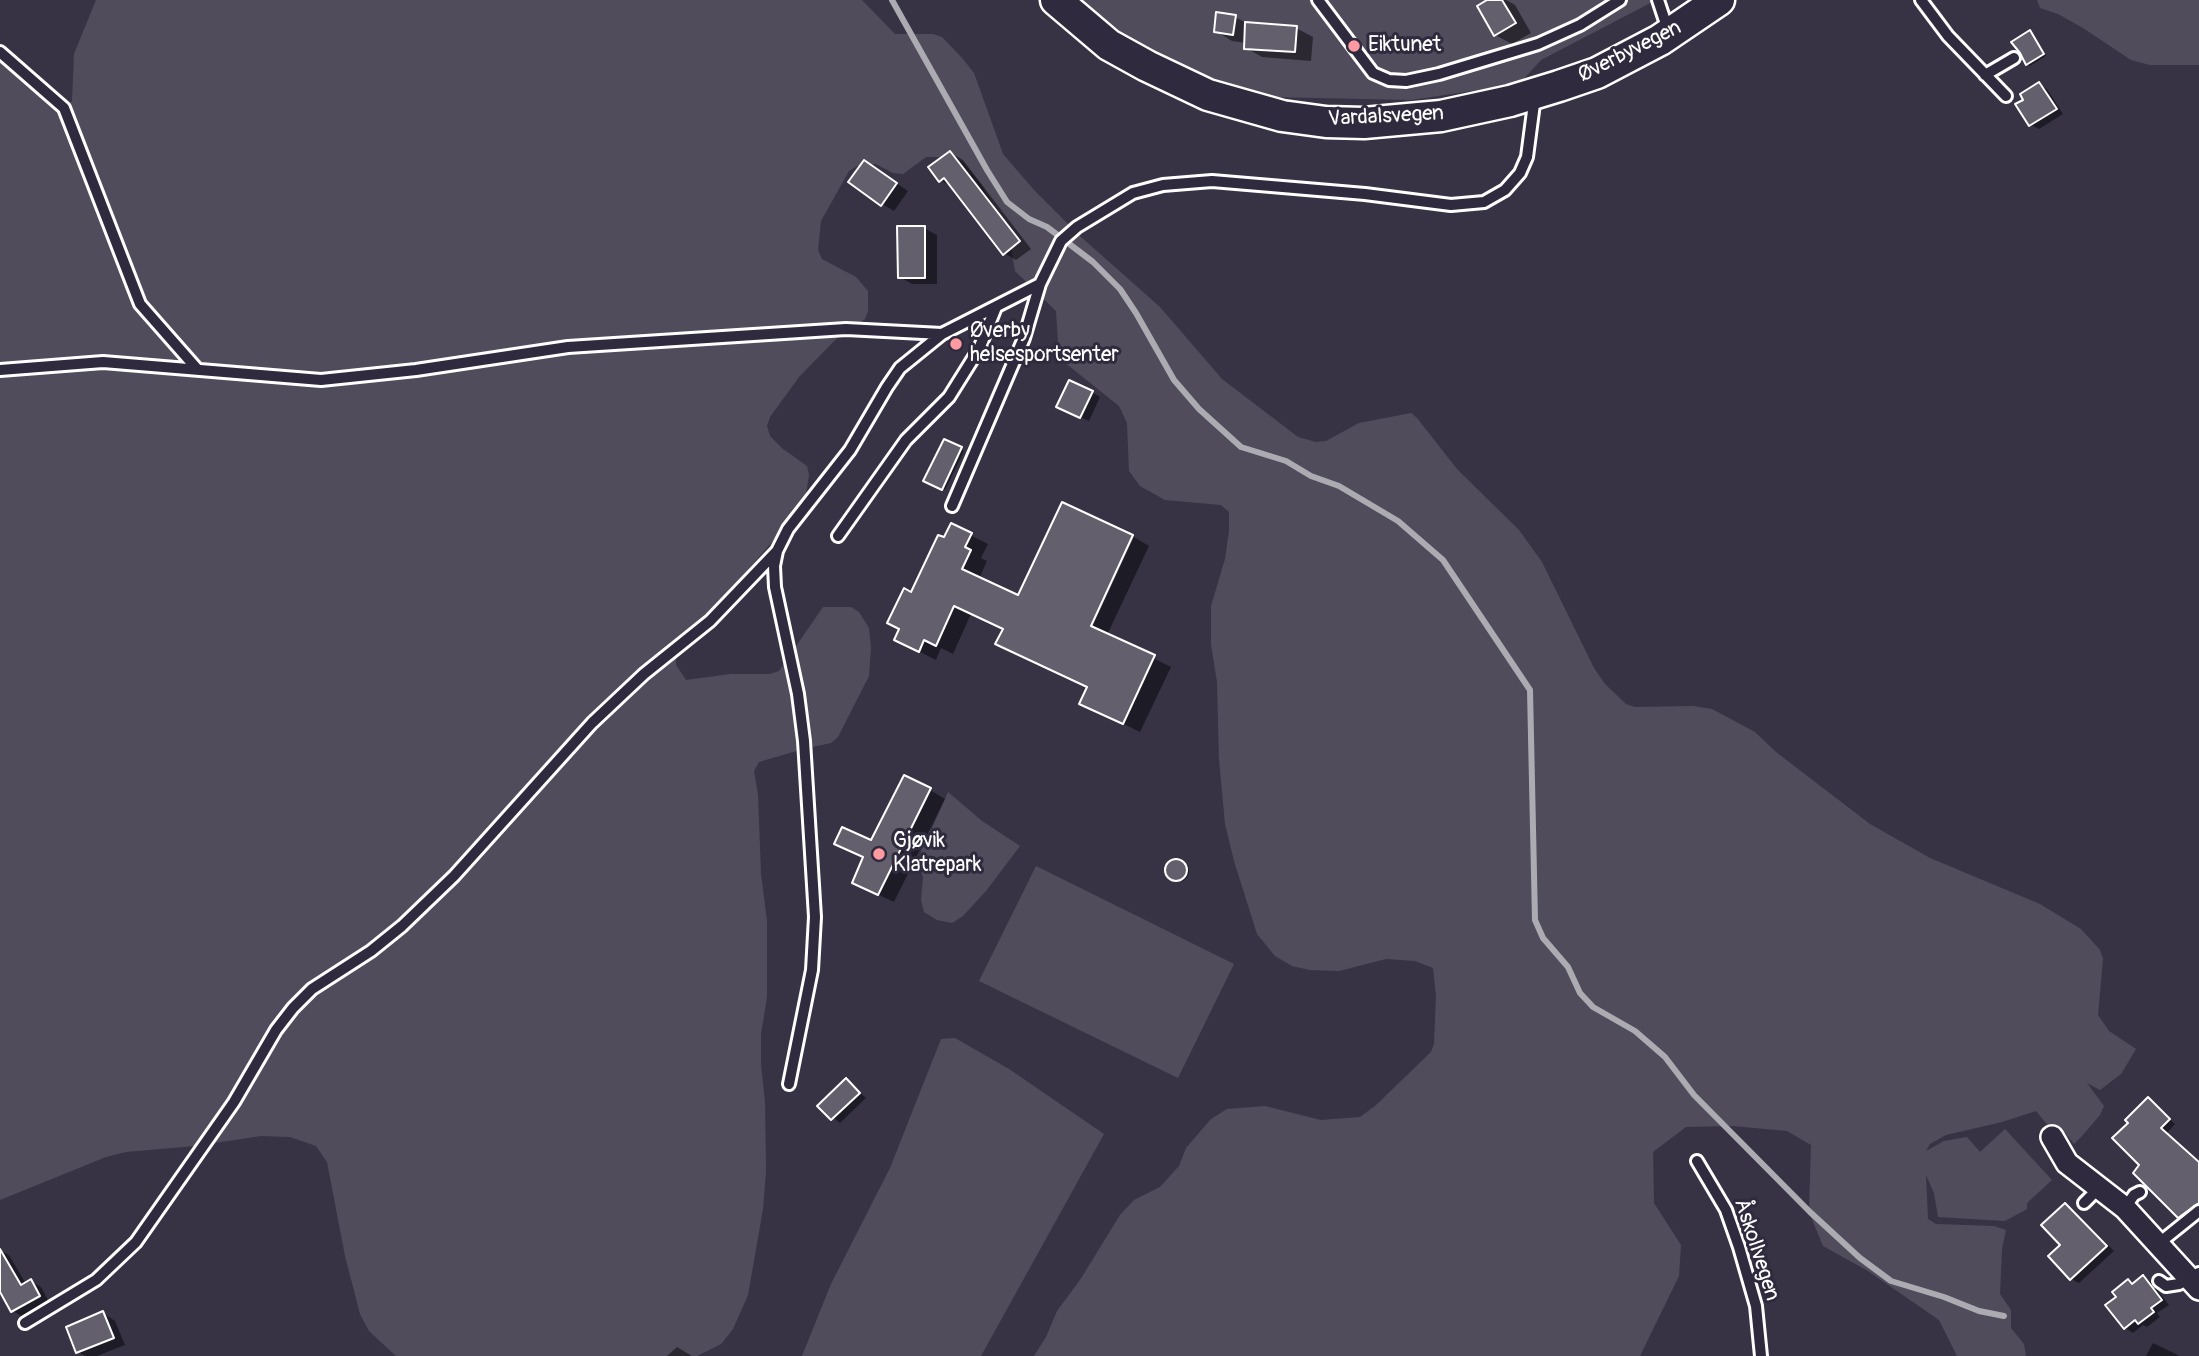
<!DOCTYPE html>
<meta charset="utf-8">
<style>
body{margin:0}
canvas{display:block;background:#373345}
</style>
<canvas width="2199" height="1356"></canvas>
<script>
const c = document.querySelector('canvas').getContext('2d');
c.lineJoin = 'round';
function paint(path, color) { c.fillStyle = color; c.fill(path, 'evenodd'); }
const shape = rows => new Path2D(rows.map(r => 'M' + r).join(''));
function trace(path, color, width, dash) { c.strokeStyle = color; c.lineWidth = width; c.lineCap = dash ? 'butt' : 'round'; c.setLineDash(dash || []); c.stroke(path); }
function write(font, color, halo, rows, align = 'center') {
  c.font = font + ' Pangolin,sans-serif'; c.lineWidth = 6; c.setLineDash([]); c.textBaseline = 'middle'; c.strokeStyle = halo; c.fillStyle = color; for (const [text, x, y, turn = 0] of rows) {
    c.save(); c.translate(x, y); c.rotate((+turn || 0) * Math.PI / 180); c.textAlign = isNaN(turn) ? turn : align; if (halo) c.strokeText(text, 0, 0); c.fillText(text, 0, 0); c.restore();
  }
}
paint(shape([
 [96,0,862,0,895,34,933,34,942,37,962,58,974,73,1003,154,1034,190,1081,237,1160,307,1222,379,1298,437,1316,442,1326,441,1359,423,1411,413,1417,418,1457,469,1519,530,1542,562,1594,668,1605,684,1626,704,1635,707,1693,706,1712,709,1755,732,1776,752,1870,824,1930,858,2040,904,2081,929,2100,950,2103,959,2098,1015,2109,1031,2136,1049,2121,1074,2100,1090,2087,1083,2104,1106,2100,1115,2082,1136,2074,1144,2062,1129,2054,1133,2036,1111,2002,1122,1946,1135,1930,1144,1926,1151,1944,1141,1967,1137,1980,1152,2005,1129,2052,1180,2027,1203,2027,1209,2005,1221,1938,1217,1934,1193,1926,1175,1928,1219,1936,1224,1994,1226,2006,1230,2002,1249,2000,1294,2011,1310,2011,1328,2024,1344,2026,1356,1957,1356,1939,1320,1868,1271,1823,1246,1809,1212,1811,1145,1787,1131,1733,1126,1686,1127,1653,1152,1654,1203,1681,1245,1679,1276,1640,1356,1034,1356,1046,1337,1057,1311,1080,1280,1120,1215,1134,1200,1160,1187,1179,1166,1186,1148,1211,1119,1227,1109,1265,1106,1321,1120,1360,1117,1375,1106,1431,1052,1434,1044,1436,996,1433,968,1415,961,1386,959,1339,971,1310,970,1292,966,1275,956,1257,934,1234,861,1225,824,1219,759,1217,682,1211,644,1211,606,1225,559,1229,531,1229,512,1221,505,1165,500,1140,486,1129,471,1127,423,1119,406,1059,358,1056,311,1015,271,1009,234,981,184,963,162,955,157,926,157,903,174,893,173,876,164,857,166,849,171,821,221,818,250,822,259,856,277,868,291,868,311,865,319,840,335,799,377,770,417,767,426,770,436,783,449,807,466,809,475,806,494,786,526,710,613,676,646,676,665,686,680,731,674,770,674,779,671,823,607,851,607,859,612,869,628,871,648,869,676,838,737,831,743,803,749,759,762,754,771,758,795,761,874,767,921,767,997,761,1034,761,1065,765,1102,766,1171,763,1209,748,1295,733,1329,721,1344,697,1356,396,1356,369,1331,360,1314,345,1256,327,1162,316,1146,290,1137,261,1136,194,1146,126,1152,106,1157,0,1200,0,59,65,107,72,101,74,54],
 [1076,0,1656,0,1541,60,1519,84,1411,100,1272,97,1180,68,1116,33],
 [2037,0,2199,0,2199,65,2150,65,2131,60,2083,28,2058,14,2040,8],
 [948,792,982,821,1020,846,986,891,963,916,952,923,937,920,924,912,921,900,923,877,918,863,925,838,932,828],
 [1036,866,1234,964,1178,1078,979,981],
 [955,1038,1009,1069,1104,1134,981,1356,802,1356,831,1284,890,1168,941,1039]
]), '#514c5c');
paint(shape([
 [1491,0,1506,0,1515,5,1531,33,1512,44,1495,35],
 [1235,17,1248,24,1296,28,1313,37,1311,61,1262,57,1246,48,1246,43,1232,41,1216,31],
 [2030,32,2046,56,2030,66,2027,64],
 [2039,84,2047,89,2063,114,2039,129,2031,125],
 [951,153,963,160,1031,249,1016,260,1004,253,952,187,940,180],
 [865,162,908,191,894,211,882,204],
 [924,228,937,235,937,284,912,284,900,277],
 [1092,392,1100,397,1089,421,1066,411],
 [944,441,964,451,945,490,926,481],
 [952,526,988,544,981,558,987,561,979,579,1089,634,1134,537,1149,546,1107,635,1171,667,1140,732,1081,703,1088,688,998,644,1004,629,971,614,953,654,941,648,936,660,896,640,912,594],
 [930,790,945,799,894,902,870,891,864,858,837,843,871,843],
 '1167 871a11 11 0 1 1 22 0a11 11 0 1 1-22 0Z',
 [846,1081,866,1098,840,1123,820,1106],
 [2148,1099,2175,1124,2167,1133,2199,1162,2199,1210,2186,1220,2179,1216,2142,1165],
 [2065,1206,2073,1210,2114,1251,2079,1283,2071,1279,2062,1245],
 [0,1250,9,1255,26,1284,31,1281,41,1287,49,1302,23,1317,13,1311,0,1289],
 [2144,1277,2151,1282,2169,1305,2157,1313,2160,1317,2147,1327,2143,1325,2133,1333,2125,1328,2118,1297,2128,1281,2134,1285],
 [103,1313,115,1321,125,1345,97,1356,85,1356,78,1352],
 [2153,1343,2176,1354,2179,1356,2146,1356],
 [677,1347,692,1356,667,1356]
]), '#0007');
trace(shape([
 [892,0,987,170,1007,202,1029,219,1047,227,1093,262,1120,289,1136,313,1174,380,1199,409,1241,447,1286,461,1311,476,1339,486,1398,521,1443,560,1530,690,1535,920,1543,938,1568,967,1580,993,1593,1007,1635,1031,1665,1057,1694,1095,1810,1212,1860,1258,1891,1281,1944,1297,1979,1311,2004,1316]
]), '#adabb2', 6);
const building = shape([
 [1487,0,1502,0,1516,23,1494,36,1477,6,1487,0],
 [1216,12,1236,15,1233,35,1214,32,1216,12],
 [1245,22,1297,26,1295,52,1244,49,1245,22],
 [2030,30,2044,54,2026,65,2020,53,2011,42,2030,30],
 [2039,82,2057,109,2029,126,2015,104,2023,100,2020,94,2039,82],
 [950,151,1020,241,1003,255,944,178,939,182,928,167,950,151],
 [864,160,897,183,881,206,848,182,864,160],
 [897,226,925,226,925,278,898,278,897,226],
 [1069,380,1093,391,1080,418,1056,407,1069,380],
 [944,439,962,447,942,490,923,481,944,439],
 [1062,502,1133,535,1091,626,1155,655,1123,724,1079,704,1087,687,995,644,1003,629,954,606,936,646,924,640,919,652,894,640,899,629,887,623,904,588,911,592,938,535,944,537,951,523,972,533,965,547,971,550,962,569,1018,595,1062,502],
 [904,775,931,788,878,895,852,883,863,857,834,844,842,827,871,840,904,775],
 '1165 870a11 11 0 1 1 22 0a11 11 0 1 1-22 0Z',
 [846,1078,860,1093,831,1120,817,1106,846,1078],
 [2148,1097,2170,1119,2161,1128,2199,1162,2199,1203,2178,1218,2133,1173,2139,1165,2112,1138,2128,1123,2125,1120,2148,1097],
 [2065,1203,2107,1246,2070,1280,2048,1256,2060,1245,2041,1225,2065,1203],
 [0,1249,21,1285,31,1279,40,1296,11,1312,0,1292,0,1249],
 [2143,1275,2162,1300,2151,1308,2154,1312,2138,1324,2135,1320,2124,1329,2105,1305,2116,1297,2112,1292,2128,1279,2132,1284,2143,1275],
 [103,1311,114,1338,76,1353,66,1327,103,1311]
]);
paint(building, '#635f6d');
trace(building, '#fff', 2);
const lane = shape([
 [1318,0,1373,73,1389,80,1406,81,1439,74,1538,44,1580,25,1620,0],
 [1658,0,1668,30],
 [1921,0,1948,36,2006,96],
 [0,52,64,108,140,304,198,370],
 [1985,75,2014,58],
 [0,370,103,362,321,380,416,370,568,347,846,329,942,334,1040,284],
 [952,506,1024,338,1040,284,1061,241,1077,227,1133,193,1163,185,1212,181,1365,194,1451,205,1484,202,1505,190,1520,173,1527,157,1535,96],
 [838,536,906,440,949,397,979,349,996,307],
 [777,551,774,566,775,587,798,694,804,741,815,917,812,970,789,1084],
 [1697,1161,1726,1210,1739,1247,1756,1306,1761,1356],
 [2084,1203,2099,1188],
 [2125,1208,2134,1195,2140,1192],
 [2158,1244,2199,1211],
 [2159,1281,2166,1286,2179,1284,2199,1273],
 [25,1323,96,1280,136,1242,234,1102,276,1030,293,1008,312,989,371,951,402,926,454,876,592,723,644,674,710,621,777,551,788,529,850,450,887,387,900,368,942,334]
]);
const street = shape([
 [2052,1137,2067,1163,2125,1208,2199,1289]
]);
const secondary = shape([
 [1056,0,1109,45,1147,66,1208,95,1282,116,1326,122,1364,123,1441,116,1510,101,1559,86,1597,73,1660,40,1719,0]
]);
trace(lane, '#fff', 16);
trace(street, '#fff', 26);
trace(secondary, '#fff', 35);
trace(lane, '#2f2a3d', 10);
trace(street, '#2f2a3d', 21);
trace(secondary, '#2f2a3d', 30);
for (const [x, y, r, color] of [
 [1354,46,7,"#ff9aa2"],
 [956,344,7,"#ff9aa2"],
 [879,854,7,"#ff9aa2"]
]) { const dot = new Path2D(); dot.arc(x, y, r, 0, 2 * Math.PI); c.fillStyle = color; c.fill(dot); trace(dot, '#2f2a3d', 2.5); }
write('21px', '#fff', '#2f2a3d', [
 ["Eiktunet",1368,46],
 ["Øverby",970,332],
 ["helsesportsenter",970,356],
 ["Gjøvik",893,842],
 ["Klatrepark",893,866]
], 'left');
write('21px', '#fff', '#2f2a3d', [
 ["Øverbyvegen",1630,52,-27],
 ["Vardalsvegen",1386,117,-3],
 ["Åskollvegen",1756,1250,72]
]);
</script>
